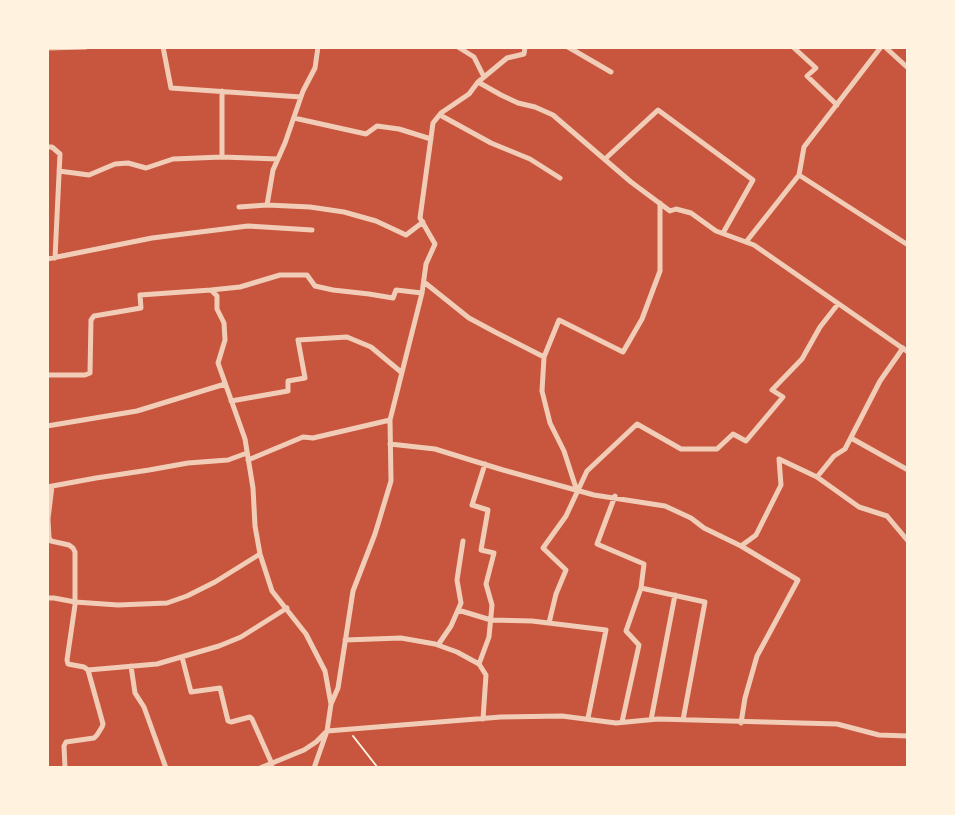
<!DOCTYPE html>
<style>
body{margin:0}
#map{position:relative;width:955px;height:815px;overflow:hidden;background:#c8553d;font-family:Karla,sans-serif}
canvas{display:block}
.frame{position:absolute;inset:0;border:49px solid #fff3e0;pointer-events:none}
</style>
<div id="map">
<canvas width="955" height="815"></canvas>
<div class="frame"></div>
</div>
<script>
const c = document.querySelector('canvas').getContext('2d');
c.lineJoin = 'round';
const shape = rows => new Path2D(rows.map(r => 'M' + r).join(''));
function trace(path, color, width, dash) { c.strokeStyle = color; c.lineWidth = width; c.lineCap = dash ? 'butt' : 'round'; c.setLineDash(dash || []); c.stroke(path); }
trace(shape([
 [353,736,378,768]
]), '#fff3e0', 2);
trace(shape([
 [163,47,171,88,301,97],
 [458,47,474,57,484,77],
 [568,47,611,72],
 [793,47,816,68,807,76,837,105],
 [885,47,908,68],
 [47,48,85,47],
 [478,82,501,95,518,103,535,107,553,115,631,182,670,211,676,209,691,213,716,231,754,245,908,352],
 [440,115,491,143,530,159,560,178],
 [294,118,366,134,377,126,399,129,431,139],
 [47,147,52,147,60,154,55,258],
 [222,157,222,91],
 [605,159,658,110,753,180,723,233],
 [59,171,89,175,115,164,128,163,146,168,173,159,222,157,278,159],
 [799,175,908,245],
 [267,205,273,170,285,143,303,91,315,68,318,47],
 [239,207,267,205,310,207,344,212,376,221,406,235,423,222],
 [746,242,799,175,804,147,881,47],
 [47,259,152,238,248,226,312,230],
 [424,282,469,318,495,332,544,357,559,320,623,352,642,319,660,271,660,203],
 [211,290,240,287,280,275,307,275,315,286,333,290,369,294,393,298,396,290,422,293],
 [544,357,542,391,550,423,564,451,577,491],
 [47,375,85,375,90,373,91,320,94,316,141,308,140,295,211,290,217,296,217,309,224,323,225,340,218,363,245,439,253,488,255,526,260,554,272,591,306,634,325,671,331,704],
 [231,401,288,391,288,381,305,378,298,340,347,337,371,347,401,372],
 [47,426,137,411,225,384],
 [851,438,908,470],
 [390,444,435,449,503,470,594,495,665,506,691,518,704,528,741,546,798,580,757,656,745,698,741,723],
 [248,460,303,437,313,438,390,420],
 [817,477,834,456,845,449,880,381,903,348],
 [52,486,48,519,49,538,51,541,69,545,73,548,75,552,75,605,67,660,68,664,84,667,88,670,103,724,102,727,97,735,94,738,66,742,64,746,65,768],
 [47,487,96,478,149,470,188,463,228,460,247,453],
 [615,496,597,544,644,564,641,588,626,631,639,645,622,722],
 [741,546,756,535,781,485,779,459,817,477,859,507,887,516,908,541],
 [641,588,705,602,683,720],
 [47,598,54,598,75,602,118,605,167,603,187,596,215,582,260,554],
 [458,610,491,620,532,621,606,630,588,718],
 [549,623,556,594,566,570,543,548,566,516,587,471,637,424,681,449,717,449,733,434,746,441,783,397,772,390,802,359,820,327,838,304],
 [345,640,401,638,435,644,457,652,479,664],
 [438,645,451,626,461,603,457,580,463,541],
 [182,657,191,692,220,688,228,721,231,722,250,717,252,719,272,764],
 [131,666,135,693,144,707,166,768],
 [88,670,157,664,219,646,241,637,287,608],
 [483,719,486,675,479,664,489,637,492,605,486,584,494,553,481,550,488,510,472,505,485,464],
 [651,720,675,595],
 [260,768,304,750,316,742,327,731,501,717,562,716,616,723,658,719,837,724,879,735,908,736],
 [314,768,327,731,331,704,338,688,353,591,375,534,391,481,390,420,422,293,426,264,435,244,420,218,433,123,441,113,469,94,478,82,507,58,524,54,525,47]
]), '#f1ccb7', 5);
</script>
